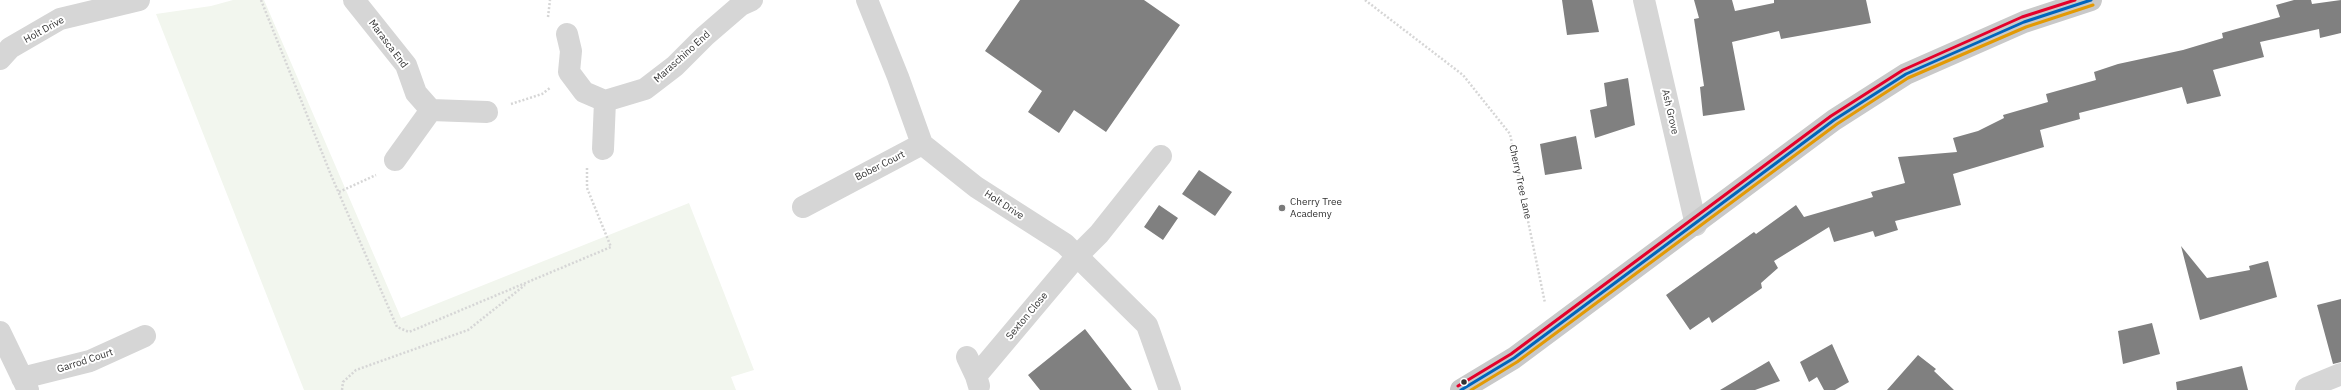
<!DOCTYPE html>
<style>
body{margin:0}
canvas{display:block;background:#fff}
</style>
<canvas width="2341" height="390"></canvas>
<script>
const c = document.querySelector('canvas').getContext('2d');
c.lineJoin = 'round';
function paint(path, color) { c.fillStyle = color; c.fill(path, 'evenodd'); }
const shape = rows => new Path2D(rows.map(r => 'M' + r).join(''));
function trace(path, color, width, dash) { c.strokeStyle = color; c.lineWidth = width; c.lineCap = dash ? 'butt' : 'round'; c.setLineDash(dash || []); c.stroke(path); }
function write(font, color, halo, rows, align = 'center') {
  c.font = font + ' "IBM Plex Sans",sans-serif'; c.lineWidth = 4; c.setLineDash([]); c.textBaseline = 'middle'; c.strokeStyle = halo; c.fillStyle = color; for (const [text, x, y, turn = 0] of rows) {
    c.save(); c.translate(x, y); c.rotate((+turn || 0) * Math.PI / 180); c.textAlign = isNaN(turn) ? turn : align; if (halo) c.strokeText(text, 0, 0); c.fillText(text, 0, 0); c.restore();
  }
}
paint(shape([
 [233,0,264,0,401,318,689,203,754,370,731,377,736,390,304,390,156,14,211,6]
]), '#f2f6ee');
paint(shape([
 [1020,0,1144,0,1180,25,1106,132,1074,110,1059,133,1028,112,1042,91,985,51],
 [1562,0,1592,0,1599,32,1567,35],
 [1694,0,1732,0,1735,11,1774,3,1774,0,1866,0,1871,23,1781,39,1779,31,1732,42,1745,110,1703,116,1700,87,1704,86,1694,19,1699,18],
 [2294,0,2311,0,2312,4,2341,0,2341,33,2320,38,2319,29,2260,42,2264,57,2213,70,2221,96,2187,104,2182,87,2079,113,2080,119,2040,130,2044,147,1953,174,1961,205,1895,221,1898,230,1875,237,1873,231,1834,242,1829,227,1774,261,1778,268,1761,283,1762,288,1712,323,1709,317,1690,330,1666,295,1754,232,1756,234,1796,205,1804,217,1873,197,1871,192,1905,183,1898,157,1957,152,1953,138,1978,131,2004,118,2003,115,2048,102,2046,94,2096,80,2094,72,2118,64,2183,50,2223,38,2222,33,2280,17,2276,5],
 [1628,78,1635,125,1595,138,1590,110,1607,106,1604,83],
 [1576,136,1582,169,1545,175,1540,144],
 [1199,170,1232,192,1215,216,1182,194],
 [1159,205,1178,218,1163,240,1144,227],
 [2181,246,2207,278,2250,270,2249,266,2268,261,2277,297,2200,320],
 [2341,299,2341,362,2333,364,2317,305],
 [2152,323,2160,354,2123,364,2118,331],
 [1085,329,1132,390,1040,390,1028,375],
 [1832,344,1849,382,1835,390,1824,390,1817,377,1809,382,1800,362],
 [1918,355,1936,369,1934,371,1954,390,1887,390],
 [1769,361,1780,381,1755,390,1720,390],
 [2242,366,2248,390,2177,390,2176,382]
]), '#808080');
trace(shape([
 [261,0,331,175,397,327,409,332,611,247,587,188,587,167],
 [1365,0,1463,75,1510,134,1545,303],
 [548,17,550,0],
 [511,104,542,94,550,88],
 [339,192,376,175],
 [342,390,343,382,356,370,468,330,525,285]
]), '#d6d6d6', 2.5, [2, 2]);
trace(shape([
 [354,0,406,65,416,93,431,110,487,112],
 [867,0,898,77,922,144,976,187,1065,244,1077,256,1147,325,1170,390],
 [1644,0,1696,225],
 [567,34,571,51,569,72,584,92,605,101],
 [0,59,10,48,60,19,139,0],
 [603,149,605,101,645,89,675,66,705,36,741,5,752,0],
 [395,160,431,110],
 [803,207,922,144],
 [0,332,28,390],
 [967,357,976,376],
 [22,378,90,361,145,336],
 [979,386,976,376,1077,256,1099,234,1161,156],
 [2306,390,2307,388,2341,374]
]), '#d6d6d6', 22);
trace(shape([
 [1461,390,1514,358,1834,120,1906,74,2024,22,2091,0]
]), '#c9c9c9', 22);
trace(shape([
 [1461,390,1514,358,1834,120,1906,74,2024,22,2091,0]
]), '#0065bd', 3);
trace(shape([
 [1471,390,1517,362,1837,124,1908,78,2026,27,2093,5]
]), '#e39a05', 3);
trace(shape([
 [1458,386,1511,354,1831,116,1903,70,2022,17,2075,0]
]), '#e4002b', 3);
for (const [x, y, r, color] of [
 [1282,208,4,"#7a7a7a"],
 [1464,382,3.5,"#323232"]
]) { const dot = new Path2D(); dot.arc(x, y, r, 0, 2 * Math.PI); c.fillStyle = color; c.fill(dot); trace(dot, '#fff', 1.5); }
write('10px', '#323232', '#fff', [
 ["Holt Drive",44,30,-29],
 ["Marasca End",388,44,53],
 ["Maraschino End",682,57,-42],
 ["Ash Grove",1670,112,77],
 ["Bober Court",880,166,-27],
 ["Cherry Tree Lane",1520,182,78],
 ["Holt Drive",1004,205,33],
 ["Sexton Close",1027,316,-50],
 ["Garrod Court",85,361,-18]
]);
write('10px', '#323232', '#fff', [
 ["Cherry Tree",1290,202],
 ["Academy",1290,214]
], 'left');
</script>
